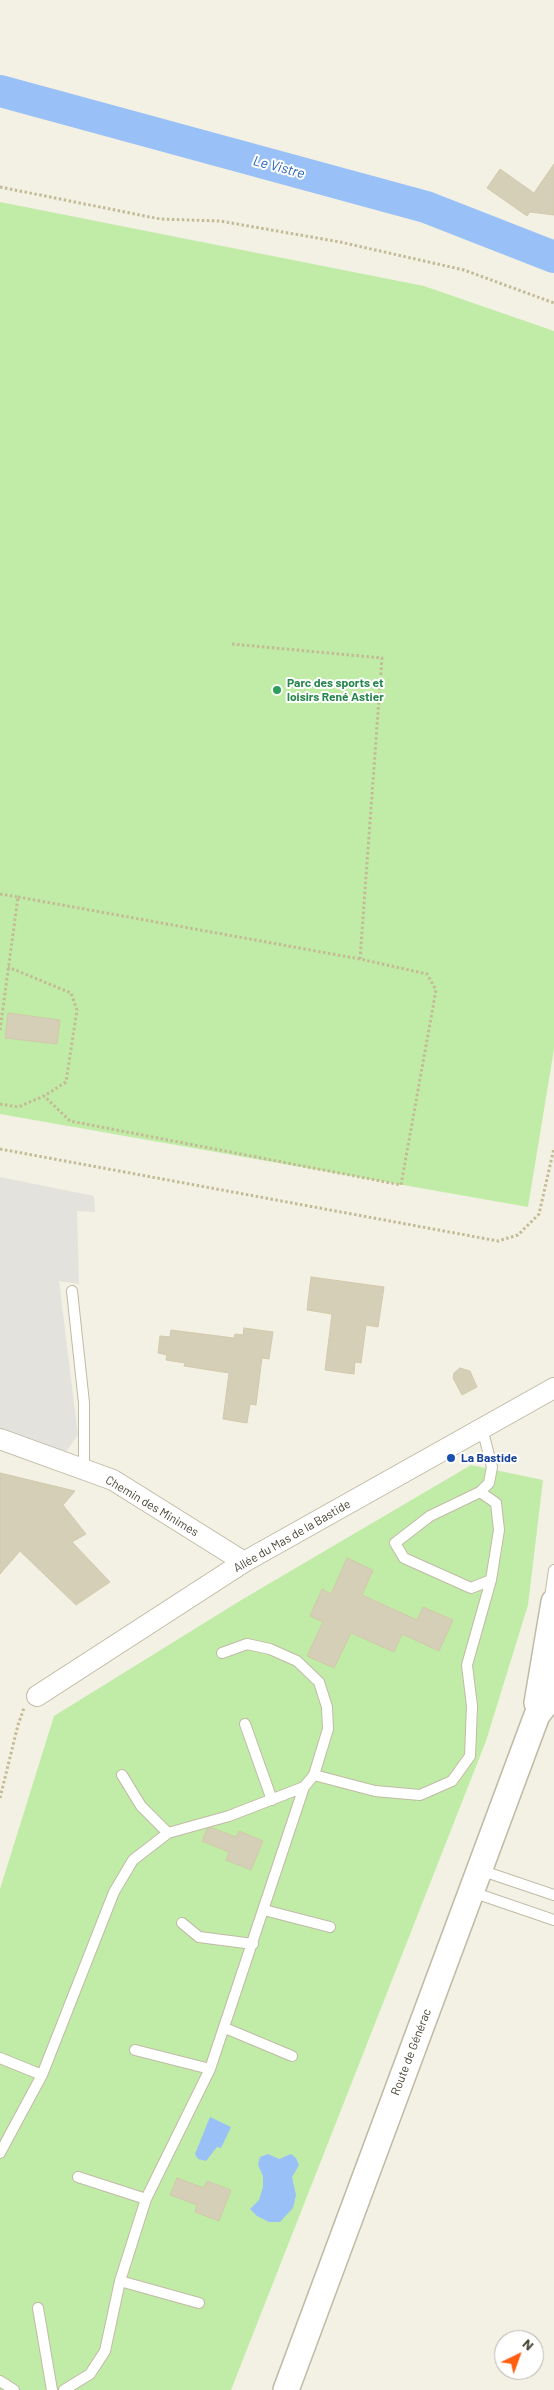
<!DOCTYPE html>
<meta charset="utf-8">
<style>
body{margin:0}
#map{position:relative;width:554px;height:2390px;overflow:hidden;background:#f3f1e3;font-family:Barlow,sans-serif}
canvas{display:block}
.north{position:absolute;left:494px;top:2330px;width:50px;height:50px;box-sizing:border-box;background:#fff;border:1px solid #b5b3ad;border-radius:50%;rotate:42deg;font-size:14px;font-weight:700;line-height:20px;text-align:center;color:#464233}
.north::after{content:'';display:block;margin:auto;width:18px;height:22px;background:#ff5d0f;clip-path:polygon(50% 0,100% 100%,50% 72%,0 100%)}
</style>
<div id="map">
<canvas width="554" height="2390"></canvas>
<div class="north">N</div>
</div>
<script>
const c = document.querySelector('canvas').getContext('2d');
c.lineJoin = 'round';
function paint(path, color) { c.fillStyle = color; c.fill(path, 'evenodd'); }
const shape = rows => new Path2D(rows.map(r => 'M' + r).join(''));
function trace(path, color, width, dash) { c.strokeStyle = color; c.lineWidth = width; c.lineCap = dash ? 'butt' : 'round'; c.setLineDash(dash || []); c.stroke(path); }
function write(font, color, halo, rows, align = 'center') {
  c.font = font + ' Barlow,sans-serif'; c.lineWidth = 4; c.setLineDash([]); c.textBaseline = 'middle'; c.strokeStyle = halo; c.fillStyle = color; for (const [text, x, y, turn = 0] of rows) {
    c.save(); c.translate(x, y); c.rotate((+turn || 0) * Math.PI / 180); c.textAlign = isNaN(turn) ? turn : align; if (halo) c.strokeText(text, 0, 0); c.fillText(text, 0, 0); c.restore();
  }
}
paint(shape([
 [0,202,424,286,554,331,554,1049,528,1207,0,1114],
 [471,1465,543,1480,528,1605,486,1741,231,2390,0,2390,0,1889,54,1716,243,1599]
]), '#c1eca8');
paint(shape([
 [0,1177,94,1196,95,1212,77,1211,79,1284,59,1281,78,1435,65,1453,0,1430]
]), '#e3e2dc');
paint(shape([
 [210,2117,231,2127,221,2148,217,2147,206,2161,198,2159,195,2154],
 [268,2154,279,2159,291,2154,296,2158,299,2165,292,2177,296,2195,293,2208,280,2222,269,2222,257,2216,250,2209,259,2200,263,2187,263,2176,258,2165,260,2157]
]), '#99c0f7');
trace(shape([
 [0,91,426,207,554,257]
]), '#99c0f7', 32);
const building = shape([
 [554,164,554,215,530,212,527,216,487,188,500,169,534,193,554,164],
 [8,1013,60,1020,57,1044,5,1038,8,1013],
 [311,1277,384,1287,378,1327,366,1325,361,1363,355,1362,354,1374,325,1370,332,1314,307,1310,311,1277],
 [244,1328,273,1332,269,1359,262,1358,256,1405,250,1404,247,1423,223,1419,229,1373,184,1366,185,1363,166,1360,167,1355,158,1353,160,1336,170,1337,171,1330,234,1338,235,1334,243,1335,244,1328],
 [460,1368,470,1371,477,1387,462,1395,453,1378,454,1373,460,1368],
 [0,1473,75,1491,63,1505,86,1534,72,1542,110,1582,76,1605,20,1551,0,1574,0,1473],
 [347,1558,373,1570,362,1595,417,1620,423,1607,453,1620,439,1651,402,1634,394,1652,351,1633,334,1668,307,1656,323,1622,310,1616,322,1589,331,1594,347,1558],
 [212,1828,236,1837,239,1831,263,1841,251,1870,226,1860,229,1852,202,1841,207,1829,212,1828],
 [177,2178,204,2188,207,2181,231,2190,219,2221,195,2212,197,2205,170,2195,177,2178]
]);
paint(building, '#d6cfb8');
trace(building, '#d1c9aa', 1);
const service = shape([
 [72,1291,84,1403,84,1470],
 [480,1492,496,1503,499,1530,491,1580,471,1588,404,1558,395,1543,430,1516,480,1492,489,1483,492,1467,482,1428],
 [549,1604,554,1570],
 [245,1724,272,1800],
 [122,1775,141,1806,168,1833],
 [314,1775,375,1791,420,1795,452,1781,470,1756,472,1706,467,1665,491,1580],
 [480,1870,554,1895],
 [472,1892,554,1920],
 [264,1910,330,1927],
 [182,1923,199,1937,253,1944],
 [225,2028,292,2056],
 [135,2050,210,2069],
 [0,2058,42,2075],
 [0,2153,42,2075,114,1892,133,1860,168,1833,229,1816,304,1787],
 [78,2177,146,2199],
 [120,2281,199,2303],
 [38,2308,52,2390],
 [0,2381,14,2390],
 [64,2390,90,2374,105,2351,120,2281,146,2199,210,2069,304,1787,314,1775,328,1729,327,1707,319,1682,297,1661,270,1649,247,1644,222,1653]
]);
const minor = shape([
 [0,1439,113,1480,244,1562],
 [37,1696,244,1562,554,1388]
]);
const tertiary = shape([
 [537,1703,554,1602],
 [286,2390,537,1715,548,1701,554,1683]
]);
trace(service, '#c0bba5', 12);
trace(minor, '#c0bba5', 22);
trace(tertiary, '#c0bba5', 28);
trace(shape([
 [0,187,160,219,220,221,340,242,464,270,554,303],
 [232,644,382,658,360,959],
 [0,894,18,897,0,1030],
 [18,897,360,959,427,974,436,990,401,1185,70,1121,44,1096],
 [0,1104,18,1107,44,1096,66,1082,77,1010,71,993,8,967],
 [0,1149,498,1241,518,1235,539,1214,554,1148],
 [0,1798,18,1725,24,1708]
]), '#c3bb95', 3, [2.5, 2.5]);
trace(service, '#fff', 10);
trace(minor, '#fff', 20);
trace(tertiary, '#fff', 25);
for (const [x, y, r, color] of [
 [277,690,5,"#2e9e5b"],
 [451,1458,5,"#1a4fb4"]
]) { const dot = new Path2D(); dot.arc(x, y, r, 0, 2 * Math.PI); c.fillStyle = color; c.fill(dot); trace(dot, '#fff', 2); }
write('bold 12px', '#27864d', '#fff', [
 ["Parc des sports et",287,683],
 ["loisirs René Astier",287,697]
], 'left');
write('bold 12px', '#164399', '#fff', [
 ["La Bastide",461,1458]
], 'left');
write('12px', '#464233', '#fff', [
 ["Chemin des Minimes",152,1506,31],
 ["Allée du Mas de la Bastide",292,1536,-30],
 ["Route de Générac",411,2052,-69]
]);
write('italic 14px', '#2360bb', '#fff', [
 ["Le Vistre",279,167,15]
]);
</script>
